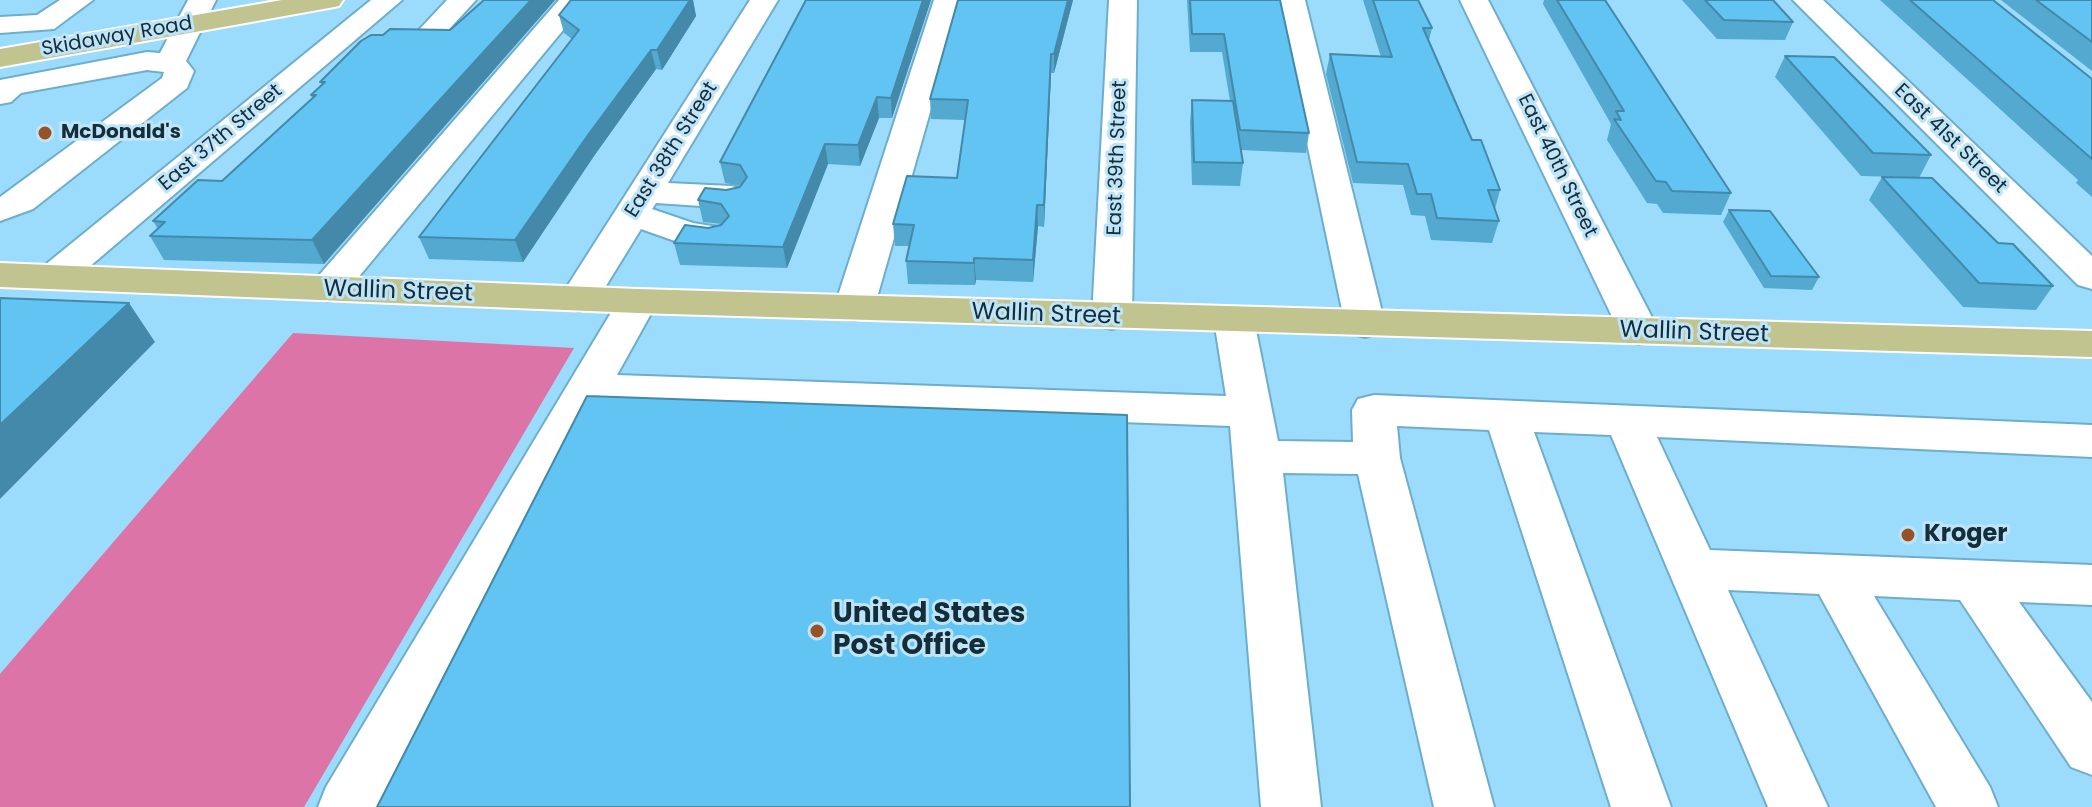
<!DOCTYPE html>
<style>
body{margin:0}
canvas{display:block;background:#9bdbfb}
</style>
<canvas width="2092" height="807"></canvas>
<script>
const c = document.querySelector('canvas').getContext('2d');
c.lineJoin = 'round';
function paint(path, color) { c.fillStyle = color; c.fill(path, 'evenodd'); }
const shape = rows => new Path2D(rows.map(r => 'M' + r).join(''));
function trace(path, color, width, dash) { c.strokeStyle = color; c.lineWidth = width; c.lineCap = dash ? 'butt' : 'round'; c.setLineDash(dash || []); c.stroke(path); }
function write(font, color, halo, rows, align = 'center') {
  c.font = font + ' Poppins,sans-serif'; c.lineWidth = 6; c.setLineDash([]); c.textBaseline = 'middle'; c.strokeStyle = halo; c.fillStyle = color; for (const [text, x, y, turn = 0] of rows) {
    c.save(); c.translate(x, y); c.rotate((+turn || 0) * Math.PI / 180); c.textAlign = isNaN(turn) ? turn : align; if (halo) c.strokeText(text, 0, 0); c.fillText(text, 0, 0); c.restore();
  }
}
paint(shape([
 [293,333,574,348,304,807,0,807,0,674]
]), '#dc74a7');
const minor = shape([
 [60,0,93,0,54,29,0,33,0,17,37,15,60,0],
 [188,0,216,0,186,61,194,71,187,88,33,209,0,221,0,197,162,78,164,72,147,70,21,93,11,102,0,104,0,80,147,52,160,53,188,0],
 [371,0,402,0,68,285,54,289,40,285,35,277,40,269,371,0],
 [447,0,476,0,440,39,430,42,420,39,416,33,447,0],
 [559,0,588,0,342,297,328,301,314,297,308,289,314,281,559,0],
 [750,0,778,0,668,183,731,186,744,189,749,197,744,205,731,208,656,203,652,209,693,223,725,228,731,236,725,244,712,247,675,241,641,229,593,307,579,311,565,307,559,299,750,0],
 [934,0,962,0,874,308,868,317,854,320,840,317,834,308,934,0],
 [1109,0,1137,0,1132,317,1126,326,1112,329,1098,326,1092,317,1109,0],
 [1277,0,1305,0,1385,324,1379,333,1365,337,1351,333,1345,324,1277,0],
 [1460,0,1488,0,1659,331,1653,340,1639,344,1625,340,1619,331,1460,0],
 [1793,0,1823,0,2092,256,2092,289,2078,285,1793,0],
 [638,289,652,293,658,301,617,375,1226,396,1214,320,1220,311,1234,308,1248,311,1254,320,1278,441,1353,442,1352,410,1358,399,1374,395,2092,425,2092,457,1657,437,1710,550,2092,565,2092,605,2019,602,2092,702,2092,775,2071,767,1960,600,1874,596,1990,787,1998,807,1936,807,1819,594,1728,590,1828,807,1768,807,1611,435,1534,432,1671,807,1611,807,1489,430,1397,426,1400,458,1494,807,1434,807,1358,474,1283,473,1321,807,1261,807,1230,426,602,403,380,807,318,807,326,787,618,301,624,293,638,289]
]);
const major = shape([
 [282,0,343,0,339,6,329,8,0,67,0,49,282,0],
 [0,263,638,289,2092,331,2092,357,638,313,0,287,0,263]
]);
trace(minor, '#6eadcc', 4);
trace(major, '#fff', 4);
paint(minor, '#fff');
paint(major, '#c2c48f');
paint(shape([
 [484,0,555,0,324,264,164,260,150,236,158,229,153,221,222,181,312,98,311,95,322,85,320,82,383,35,450,30],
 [571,0,693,0,696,16,662,70,656,69,594,156,523,262,429,259,419,237,572,39,564,33,559,15],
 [931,0,892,118,879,118,860,166,828,164,787,268,680,265,674,243,708,228,722,224,703,222,698,200,741,186,725,183,720,162],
 [1073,0,1054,73,1051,73,1044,227,1038,226,1033,282,976,280,975,285,908,284,906,261,909,246,895,246,893,224,957,178,965,120,931,119,930,99],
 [1187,0,1280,0,1309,133,1306,153,1241,150,1243,163,1240,186,1192,185,1190,122,1192,100,1230,101,1222,52,1190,52],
 [1363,0,1418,0,1432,28,1429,40,1472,140,1500,190,1495,209,1499,221,1492,243,1431,240,1425,216,1411,215,1403,185,1353,183,1326,74,1330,54,1381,57],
 [1544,0,1605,0,1731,193,1721,215,1663,213,1657,204,1647,203,1607,140,1611,124,1543,4],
 [1682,0,1773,0,1793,22,1785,40,1717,39],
 [1880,0,1993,0,2092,79,2092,197,2076,183,2078,180],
 [2001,0,2092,0,2092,71],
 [1785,56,1931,155,1919,178,1998,243,2053,286,2036,310,1963,307,1869,200,1882,177,1903,177,1861,176,1775,77],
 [1729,210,1819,277,1812,290,1764,288,1723,222]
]), '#53a9d0');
paint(shape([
 [531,0,555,0,324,264,312,240],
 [690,0,693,0,696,16,662,70,657,50],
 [923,0,931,0,892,118,891,98],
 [1068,0,1073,0,1054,73,1054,54],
 [651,50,656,69,594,156,523,262,515,240,588,135],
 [1051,54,1051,73,1044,227,1044,205],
 [877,97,879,118,860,166,858,145],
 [825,144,828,164,787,268,783,247],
 [1037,205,1038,226,1033,282,1033,260],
 [974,258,976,280,975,285,974,263],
 [129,303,155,342,0,499,0,425]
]), '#4489a9');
const building = shape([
 [484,0,531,0,312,240,150,236,165,222,153,221,198,180,222,181,316,95,311,95,325,82,320,82,361,41,371,35,383,35,390,29,450,30,484,0],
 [571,0,690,0,657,50,651,50,588,135,515,240,419,237,579,30,559,15,571,0],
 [806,0,923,0,891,98,877,97,858,145,825,144,783,247,674,243,685,225,708,228,721,225,729,216,721,204,698,200,705,188,726,190,740,187,747,177,740,165,720,162,806,0],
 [958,0,1068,0,1054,54,1051,54,1044,205,1037,205,1033,260,974,258,974,263,906,261,914,225,893,224,907,176,957,178,968,100,930,99,958,0],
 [1190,0,1280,0,1309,133,1240,130,1224,34,1192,34,1190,0],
 [1373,0,1418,0,1432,28,1423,28,1472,140,1481,140,1500,190,1488,190,1499,221,1437,218,1431,194,1417,194,1408,164,1357,162,1330,54,1392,57,1373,0],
 [1557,0,1605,0,1731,193,1672,191,1666,182,1656,181,1614,119,1621,120,1616,111,1624,111,1557,0],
 [1705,0,1773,0,1793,22,1724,20,1705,0],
 [1910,0,1993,0,2092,79,2092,159,1910,0],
 [2036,0,2092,0,2092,42,2036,0],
 [1785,56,1834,57,1931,155,1873,153,1785,56],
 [1192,100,1233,101,1243,163,1194,162,1192,100],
 [1882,177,1932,178,1998,243,2013,244,2053,286,1979,283,1882,177],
 [1729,210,1770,211,1819,277,1771,276,1729,210],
 [0,298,129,303,0,425,0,298],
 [587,396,1127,415,1130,807,377,807,587,396]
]);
paint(building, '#61c4f2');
trace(building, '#4489a9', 2);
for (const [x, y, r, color] of [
 [45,133,8,"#975326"],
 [1908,535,8,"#975326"],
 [817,631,8,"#975326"]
]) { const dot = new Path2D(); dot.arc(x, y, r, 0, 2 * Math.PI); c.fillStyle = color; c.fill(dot); trace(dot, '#bfe4f8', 3); }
write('20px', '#132d39', '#bfe4f8', [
 ["Skidaway Road",117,37,-10],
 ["East 37th Street",221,138,-40],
 ["East 41st Street",1950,139,44],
 ["East 38th Street",672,150,-58],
 ["East 39th Street",1118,158,-88],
 ["East 40th Street",1557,166,64]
]);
write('bold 20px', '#132d39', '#bfe4f8', [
 ["McDonald's",61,133]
], 'left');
write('24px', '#132d39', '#bfe4f8', [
 ["Wallin Street",398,292,2],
 ["Wallin Street",1046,315,2],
 ["Wallin Street",1694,333,2]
]);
write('bold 24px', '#132d39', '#bfe4f8', [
 ["Kroger",1924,535]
], 'left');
write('bold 28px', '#132d39', '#bfe4f8', [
 ["United States",833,615],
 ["Post Office",833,647]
], 'left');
</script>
